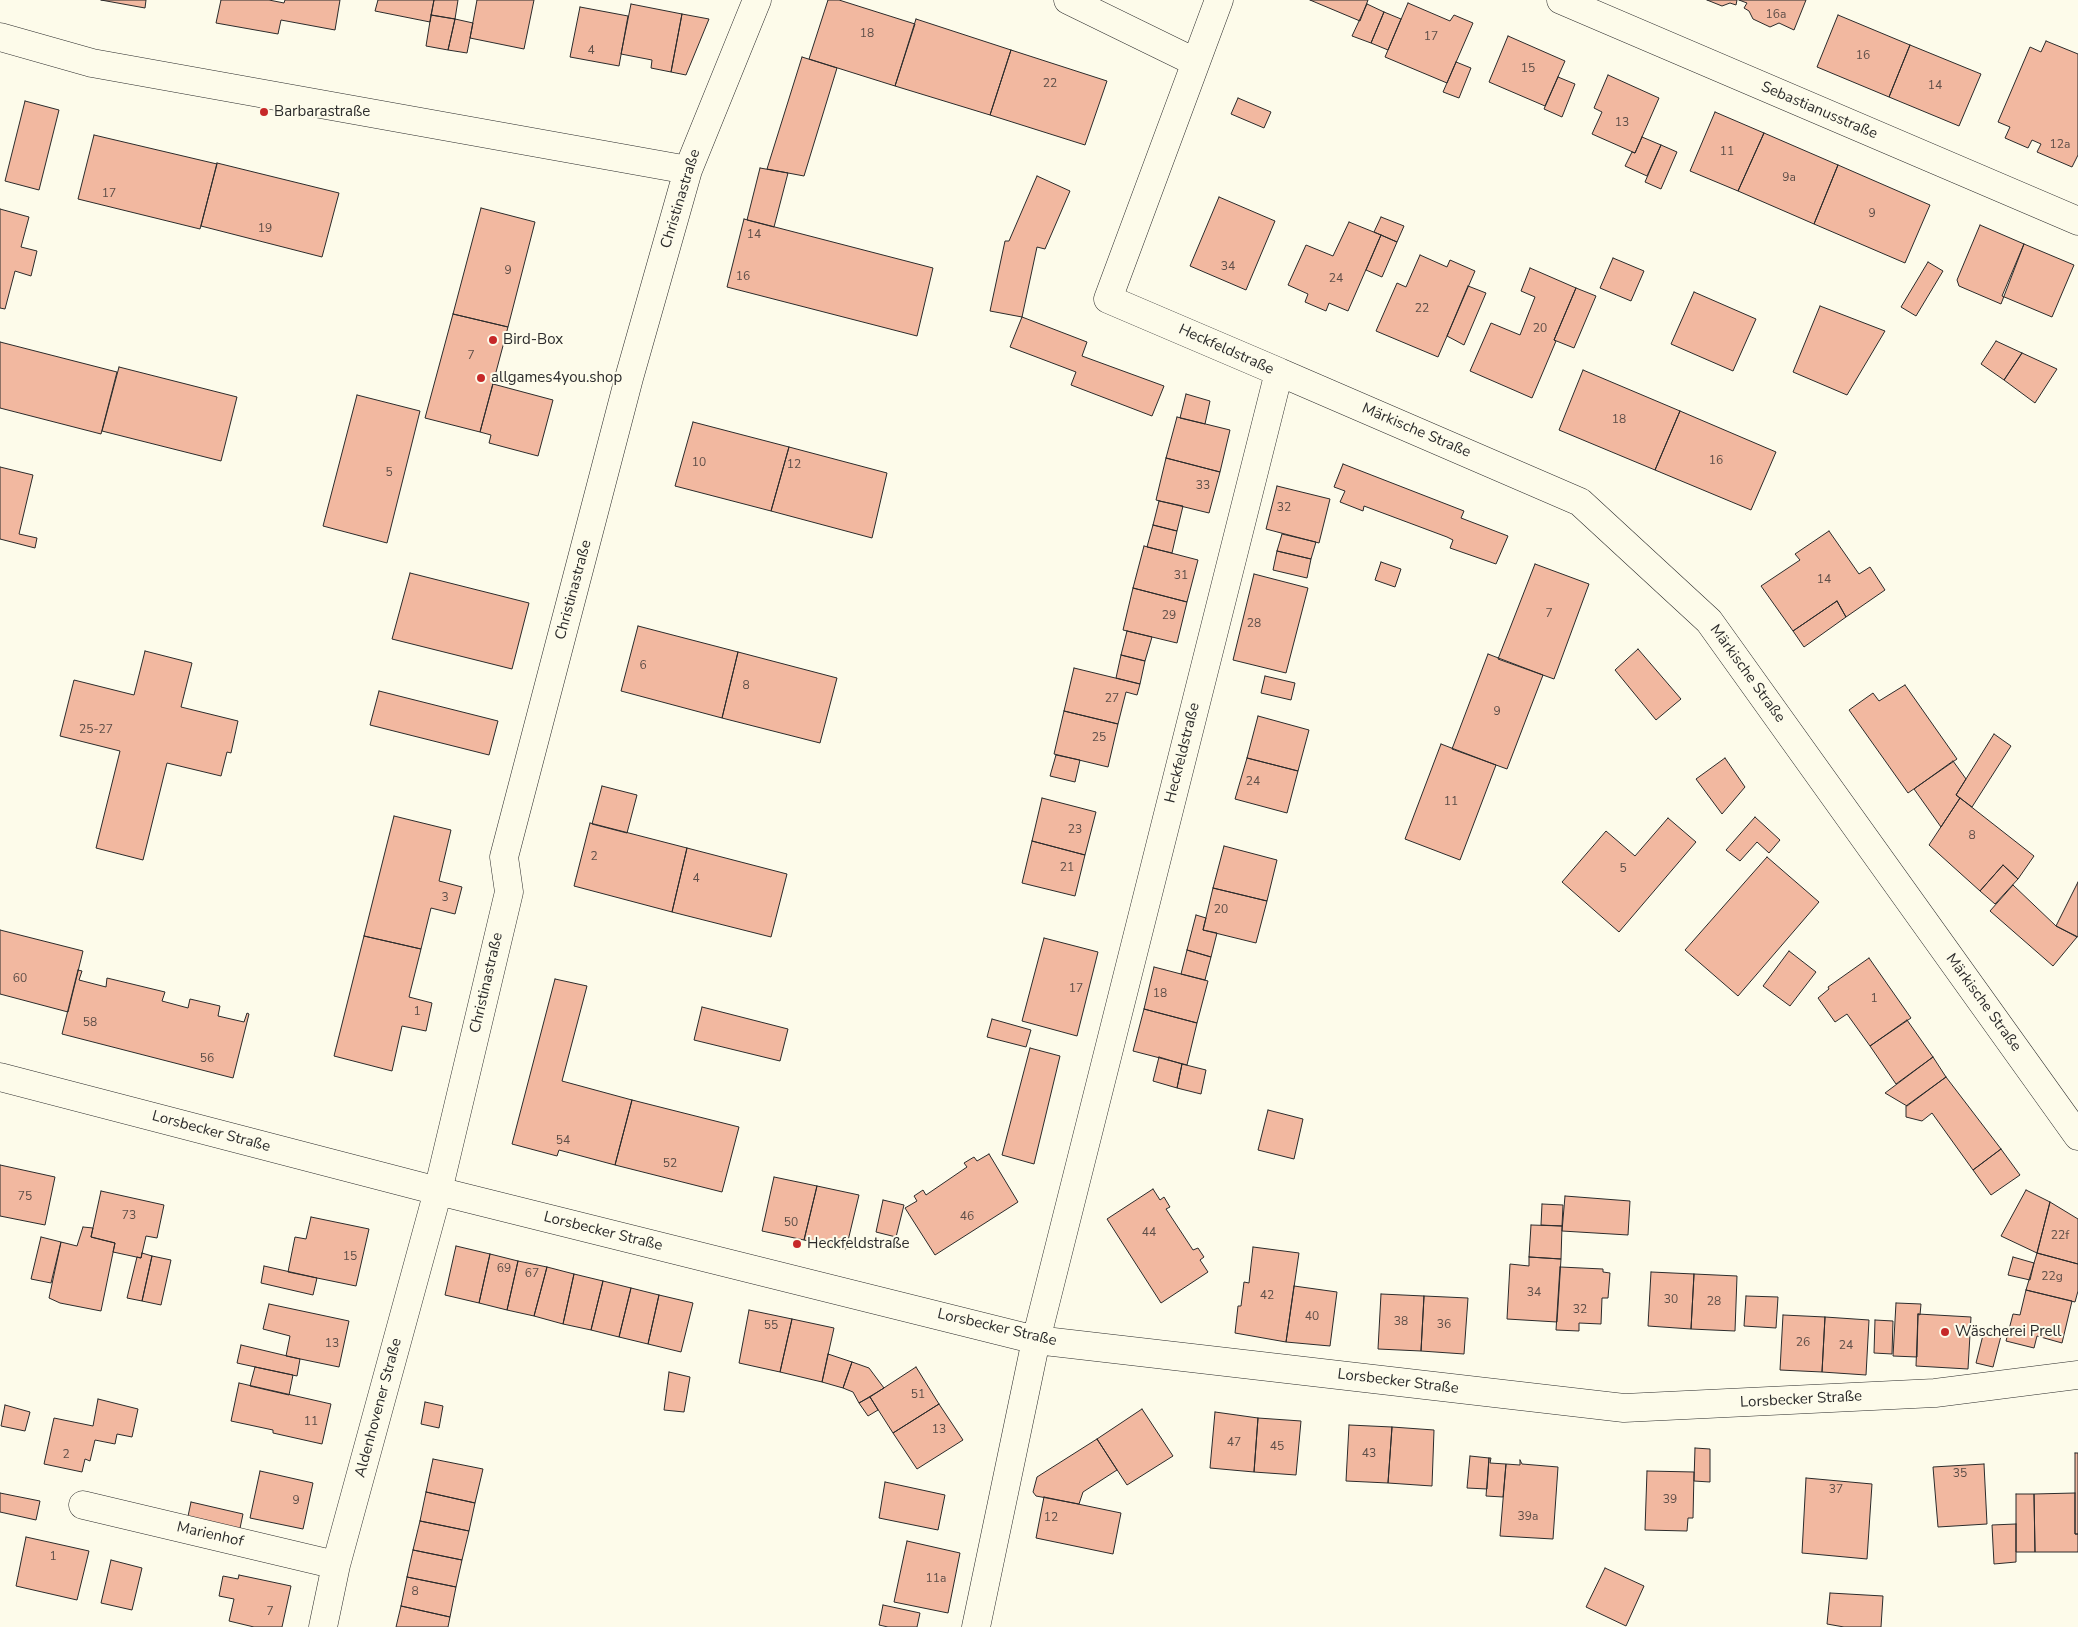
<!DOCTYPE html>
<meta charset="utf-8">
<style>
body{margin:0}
canvas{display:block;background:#fdfbea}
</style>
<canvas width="2078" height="1627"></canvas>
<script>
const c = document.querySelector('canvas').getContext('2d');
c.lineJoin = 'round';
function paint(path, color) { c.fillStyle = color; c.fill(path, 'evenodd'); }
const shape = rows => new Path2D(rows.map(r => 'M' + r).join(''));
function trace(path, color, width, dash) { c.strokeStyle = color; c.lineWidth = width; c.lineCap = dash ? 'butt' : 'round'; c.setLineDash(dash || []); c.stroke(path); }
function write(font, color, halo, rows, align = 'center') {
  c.font = font + ' "Nunito Sans",sans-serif'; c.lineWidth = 4; c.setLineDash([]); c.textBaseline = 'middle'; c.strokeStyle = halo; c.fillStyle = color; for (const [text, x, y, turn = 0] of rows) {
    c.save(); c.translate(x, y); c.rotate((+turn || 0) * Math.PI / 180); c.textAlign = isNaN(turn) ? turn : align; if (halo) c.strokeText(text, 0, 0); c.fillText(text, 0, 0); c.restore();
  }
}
const building = shape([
 [101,0,146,0,145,8,101,0],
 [221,0,269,0,284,3,285,0,340,0,335,30,281,20,278,34,216,23,221,0],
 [378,0,434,0,430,22,375,11,378,0],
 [434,0,458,0,455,19,431,15,434,0],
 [477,0,534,0,524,49,470,38,477,0],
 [828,0,839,0,915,24,895,86,809,59,828,0],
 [1310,0,1368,0,1360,21,1310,0],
 [1707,0,1737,0,1736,5,1730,3,1722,6,1707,0],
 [1739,0,1806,0,1794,30,1779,23,1770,27,1753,19,1749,11,1744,8,1747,3,1739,0],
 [1408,3,1450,21,1454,15,1473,23,1447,83,1385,57,1408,3],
 [631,4,682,14,671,72,651,68,652,60,621,54,631,4],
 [1367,4,1384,12,1371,43,1352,36,1367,4],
 [580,7,628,16,619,66,570,57,580,7],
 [1384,12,1401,19,1388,50,1371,43,1384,12],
 [682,14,709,19,686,75,671,72,682,14],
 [431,15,455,19,448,50,426,46,431,15],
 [1838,15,1910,45,1889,97,1817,67,1838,15],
 [455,19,473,23,467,53,448,50,455,19],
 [916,19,1011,50,990,115,895,86,916,19],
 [1508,36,1565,61,1545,106,1489,82,1508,36],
 [2046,41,2078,54,2078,155,2072,167,2037,152,2041,144,2032,140,2028,148,2005,138,2010,127,1998,122,2030,47,2041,52,2046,41],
 [1910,45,1981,74,1959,126,1889,97,1910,45],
 [1011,50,1107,81,1085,145,990,115,1011,50],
 [802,57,837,68,804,176,767,169,802,57],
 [1456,62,1471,68,1459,98,1443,92,1456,62],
 [1608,75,1659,98,1635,153,1592,134,1602,112,1594,108,1608,75],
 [1558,77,1575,84,1562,117,1544,109,1558,77],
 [1238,98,1271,112,1264,128,1231,114,1238,98],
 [25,101,59,110,39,190,5,181,25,101],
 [1715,112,1764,133,1738,191,1690,171,1715,112],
 [1764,133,1838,165,1814,224,1738,191,1764,133],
 [94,135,217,164,200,229,78,199,94,135],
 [1642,137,1661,145,1647,176,1625,166,1632,152,1635,153,1642,137],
 [1661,145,1677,152,1661,189,1645,182,1661,145],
 [217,163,339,193,322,257,201,226,217,163],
 [1838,165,1930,205,1905,263,1814,224,1838,165],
 [760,168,788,173,774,227,747,220,760,168],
 [1037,176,1070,191,1045,249,1037,247,1022,317,990,311,1005,241,1009,241,1037,176],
 [1219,197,1275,221,1246,290,1190,266,1219,197],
 [481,208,535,222,508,327,453,314,481,208],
 [0,209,29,217,21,247,37,251,31,276,15,271,5,309,0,308,0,209],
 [1381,217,1404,226,1397,242,1374,232,1381,217],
 [744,219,933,268,917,336,727,287,744,219],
 [1349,222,1381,235,1348,311,1329,303,1326,311,1305,302,1308,294,1288,285,1306,245,1333,256,1349,222],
 [1980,225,2024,244,2001,304,1959,286,1957,280,1980,225],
 [1381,235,1397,242,1382,277,1366,270,1381,235],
 [2024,244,2074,265,2052,317,2002,296,2024,244],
 [1420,255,1447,267,1450,260,1475,271,1438,357,1376,331,1397,283,1406,287,1420,255],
 [1613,258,1644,271,1631,301,1600,288,1613,258],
 [1928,262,1943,271,1916,316,1901,307,1928,262],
 [1530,268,1576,288,1554,340,1556,341,1532,398,1470,371,1491,323,1520,335,1535,297,1521,291,1530,268],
 [1468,286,1486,293,1464,345,1447,336,1468,286],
 [1576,288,1596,296,1574,348,1554,340,1576,288],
 [1694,292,1756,319,1733,371,1671,344,1694,292],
 [1820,306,1885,331,1847,395,1793,372,1820,306],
 [453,314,508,327,480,432,425,418,453,314],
 [1022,317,1087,342,1082,356,1164,386,1152,416,1071,385,1076,372,1010,347,1022,317],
 [1996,341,2022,353,2004,380,1981,364,1996,341],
 [0,342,117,372,101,434,0,408,0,342],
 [2022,353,2057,369,2035,403,2004,380,2022,353],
 [119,367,237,397,221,461,102,431,119,367],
 [1583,370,1680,411,1655,470,1559,430,1583,370],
 [493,384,553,400,538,456,489,443,491,435,480,432,493,384],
 [1186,394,1210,401,1205,424,1180,418,1186,394],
 [357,395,420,411,387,543,323,526,357,395],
 [1680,411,1776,452,1751,510,1655,470,1680,411],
 [1177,417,1230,430,1220,472,1166,458,1177,417],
 [693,422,789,447,771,511,675,486,693,422],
 [789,447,887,473,872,538,771,511,789,447],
 [1166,458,1220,472,1209,513,1156,500,1166,458],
 [1343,464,1464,511,1461,518,1508,536,1496,564,1450,548,1453,540,1447,537,1364,506,1363,511,1340,502,1345,491,1334,487,1343,464],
 [0,467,33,475,19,534,37,538,35,548,0,539,0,467],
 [1277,486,1330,499,1319,543,1266,529,1277,486],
 [1159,501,1183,506,1177,531,1153,525,1159,501],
 [1153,525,1177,531,1172,553,1147,547,1153,525],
 [1829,531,1859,574,1870,567,1885,590,1846,617,1837,601,1793,631,1761,586,1800,560,1795,554,1829,531],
 [1282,534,1316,542,1311,559,1277,551,1282,534],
 [1144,546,1198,560,1187,602,1133,588,1144,546],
 [1277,551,1311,559,1307,578,1273,570,1277,551],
 [1381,562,1401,569,1395,587,1375,580,1381,562],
 [1535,564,1589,584,1554,679,1498,659,1535,564],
 [410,573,529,603,512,669,392,639,410,573],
 [1254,574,1308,588,1286,673,1233,660,1254,574],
 [1133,588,1187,602,1177,643,1123,630,1133,588],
 [1837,601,1846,617,1804,647,1793,631,1837,601],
 [638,626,738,652,722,718,621,691,638,626],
 [1127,631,1152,637,1145,661,1121,655,1127,631],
 [1638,649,1681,699,1656,720,1615,670,1638,649],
 [145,651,192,663,181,707,238,721,231,753,227,752,221,776,167,763,143,860,96,848,120,751,60,736,74,680,134,695,145,651],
 [738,652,837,678,820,743,722,718,738,652],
 [1488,654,1543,675,1507,769,1452,749,1488,654],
 [1121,655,1145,661,1140,684,1116,678,1121,655],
 [1074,668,1140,684,1137,695,1126,692,1118,724,1064,711,1074,668],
 [1265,676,1295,683,1291,700,1261,693,1265,676],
 [1905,685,1957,759,1908,793,1849,710,1873,693,1879,701,1905,685],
 [379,691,498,721,489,755,370,725,379,691],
 [1064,711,1118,724,1108,767,1054,754,1064,711],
 [1258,716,1309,730,1298,771,1247,758,1258,716],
 [1994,734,2011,746,1972,807,1956,795,1994,734],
 [1441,744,1496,765,1460,860,1405,839,1441,744],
 [1056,755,1080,760,1075,782,1050,776,1056,755],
 [1247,758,1298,771,1287,813,1235,799,1247,758],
 [1725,758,1745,787,1722,814,1696,779,1725,758],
 [1953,761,1966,779,1956,795,1960,798,1941,827,1914,789,1953,761],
 [602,786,637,795,627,833,592,824,602,786],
 [1042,798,1096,812,1085,855,1032,841,1042,798],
 [1960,798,2034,856,2018,879,2003,865,1980,891,1929,845,1960,798],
 [394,816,451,830,439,881,462,887,455,914,431,908,421,949,364,936,394,816],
 [1755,817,1780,840,1769,853,1757,842,1740,861,1726,850,1755,817],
 [1668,818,1696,842,1619,932,1562,882,1606,831,1635,856,1668,818],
 [590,823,687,848,672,912,574,886,590,823],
 [1032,841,1085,855,1075,896,1022,883,1032,841],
 [1224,846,1277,860,1267,901,1213,888,1224,846],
 [687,848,787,874,771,937,672,912,687,848],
 [1767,857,1819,902,1738,996,1685,950,1767,857],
 [2003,865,2018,879,1995,904,1980,891,2003,865],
 [2078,882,2078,937,2056,926,2078,882],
 [2013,885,2056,926,2077,937,2053,966,1990,911,2013,885],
 [1213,888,1267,901,1256,943,1203,930,1213,888],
 [1196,915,1206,918,1203,930,1217,933,1211,957,1187,950,1196,915],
 [0,930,83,951,68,1012,0,994,0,930],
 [364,936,421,949,409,997,432,1003,426,1031,402,1026,392,1071,334,1056,364,936],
 [1044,938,1098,952,1077,1036,1022,1021,1044,938],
 [1187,950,1211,957,1205,980,1181,974,1187,950],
 [1789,951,1816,972,1790,1006,1763,986,1789,951],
 [1869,958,1911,1018,1870,1046,1847,1014,1835,1022,1818,998,1829,989,1828,987,1869,958],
 [1154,967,1208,981,1197,1023,1144,1009,1154,967],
 [78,970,82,971,79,980,106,987,107,978,165,992,162,1001,188,1008,190,999,220,1006,218,1016,244,1022,247,1013,249,1014,233,1078,62,1034,78,970],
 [555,979,587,986,562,1081,632,1100,615,1165,559,1150,557,1156,512,1144,555,979],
 [702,1007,788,1029,780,1061,694,1040,702,1007],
 [1144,1009,1197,1023,1187,1065,1133,1051,1144,1009],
 [992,1019,1031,1030,1026,1047,987,1037,992,1019],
 [1907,1020,1933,1057,1896,1084,1870,1046,1907,1020],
 [1030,1048,1060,1056,1034,1164,1002,1155,1030,1048],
 [1159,1057,1182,1064,1177,1088,1153,1081,1159,1057],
 [1933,1057,1946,1077,1907,1106,1885,1093,1933,1057],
 [1182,1064,1206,1070,1201,1094,1177,1088,1182,1064],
 [1946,1077,2001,1149,1973,1170,1932,1113,1922,1121,1906,1117,1906,1106,1946,1077],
 [632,1100,739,1127,722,1192,615,1165,632,1100],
 [1268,1110,1303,1119,1294,1159,1258,1150,1268,1110],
 [2001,1149,2020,1175,1991,1195,1973,1170,2001,1149],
 [989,1154,1018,1202,935,1255,905,1208,917,1201,914,1196,923,1190,926,1195,967,1167,964,1163,974,1157,977,1161,989,1154],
 [0,1165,55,1177,45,1225,0,1216,0,1165],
 [774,1177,817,1186,804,1240,762,1231,774,1177],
 [817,1186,859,1195,846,1249,804,1240,817,1186],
 [1153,1189,1160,1200,1164,1197,1170,1207,1166,1209,1193,1250,1198,1248,1204,1257,1200,1260,1208,1272,1161,1303,1107,1219,1153,1189],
 [2026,1190,2050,1202,2037,1253,2001,1236,2026,1190],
 [101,1191,164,1205,157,1238,146,1236,141,1258,113,1252,115,1243,91,1237,101,1191],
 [1565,1196,1630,1201,1628,1235,1562,1231,1565,1196],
 [883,1200,904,1205,896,1237,876,1232,883,1200],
 [2050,1202,2078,1219,2078,1264,2037,1253,2050,1202],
 [1542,1204,1563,1205,1562,1226,1541,1225,1542,1204],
 [311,1217,369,1229,356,1286,288,1272,295,1237,306,1239,311,1217],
 [1531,1225,1562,1226,1561,1259,1529,1257,1531,1225],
 [83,1227,93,1228,91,1237,115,1243,101,1311,60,1303,49,1298,61,1242,77,1246,83,1227],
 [41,1237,61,1242,51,1283,31,1279,41,1237],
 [456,1246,490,1254,479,1303,445,1295,456,1246],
 [1253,1247,1299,1253,1286,1342,1235,1333,1238,1306,1241,1306,1244,1282,1249,1283,1253,1247],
 [142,1253,152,1256,142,1301,127,1298,137,1257,141,1258,142,1253],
 [2037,1253,2078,1264,2078,1291,2075,1302,2026,1290,2037,1253],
 [490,1254,518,1261,507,1310,479,1303,490,1254],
 [152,1256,171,1260,161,1305,142,1301,152,1256],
 [1529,1257,1561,1259,1557,1322,1507,1319,1510,1264,1529,1266,1529,1257],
 [2013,1257,2034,1263,2030,1280,2008,1275,2013,1257],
 [518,1261,547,1267,534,1316,507,1310,518,1261],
 [264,1266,317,1278,313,1295,261,1283,264,1266],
 [547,1267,574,1274,563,1324,534,1316,547,1267],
 [1560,1267,1603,1269,1603,1272,1610,1273,1608,1298,1602,1298,1601,1324,1579,1323,1579,1331,1556,1330,1560,1267],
 [1651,1272,1694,1274,1691,1329,1648,1326,1651,1272],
 [574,1274,603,1281,591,1330,563,1324,574,1274],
 [1694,1274,1737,1276,1735,1331,1691,1329,1694,1274],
 [603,1281,631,1288,619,1337,591,1330,603,1281],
 [1294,1286,1337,1292,1330,1346,1286,1342,1294,1286],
 [631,1288,659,1295,648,1344,619,1337,631,1288],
 [2026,1290,2072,1301,2062,1343,2037,1336,2034,1348,2006,1341,2013,1314,2020,1315,2026,1290],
 [1381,1294,1424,1296,1421,1351,1378,1349,1381,1294],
 [659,1295,693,1303,681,1352,648,1344,659,1295],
 [1424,1296,1468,1298,1464,1354,1421,1351,1424,1296],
 [1746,1296,1778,1297,1776,1328,1744,1326,1746,1296],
 [1896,1303,1921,1304,1920,1315,1918,1314,1917,1357,1893,1356,1896,1303],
 [269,1304,349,1321,339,1367,286,1356,290,1336,263,1329,269,1304],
 [749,1310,792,1319,780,1372,739,1363,749,1310],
 [1918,1314,1971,1317,1968,1369,1916,1366,1918,1314],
 [1783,1315,1825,1317,1822,1372,1780,1370,1783,1315],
 [1825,1317,1869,1320,1866,1375,1822,1372,1825,1317],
 [792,1319,834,1328,822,1382,780,1372,792,1319],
 [1875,1320,1893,1321,1892,1354,1874,1353,1875,1320],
 [1984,1331,2001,1336,1993,1367,1976,1363,1984,1331],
 [241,1345,300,1359,297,1376,237,1363,241,1345],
 [828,1354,852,1362,843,1388,822,1382,828,1354],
 [852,1362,869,1368,884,1388,859,1403,853,1392,843,1388,852,1362],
 [255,1367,293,1375,289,1395,250,1386,255,1367],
 [916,1367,939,1404,893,1433,870,1397,916,1367],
 [669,1372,690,1377,684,1412,664,1410,669,1372],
 [239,1383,331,1404,322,1444,273,1433,273,1430,231,1421,239,1383],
 [870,1397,878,1410,868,1416,859,1403,870,1397],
 [98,1399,138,1409,132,1437,117,1434,115,1444,95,1440,90,1461,85,1459,82,1472,44,1464,54,1418,93,1426,98,1399],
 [425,1402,443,1406,439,1428,421,1424,425,1402],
 [939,1404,963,1440,917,1469,893,1433,939,1404],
 [5,1405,30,1412,25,1431,1,1426,5,1405],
 [1142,1409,1173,1456,1127,1485,1097,1439,1142,1409],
 [1215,1412,1258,1418,1254,1472,1210,1468,1215,1412],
 [1258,1418,1301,1421,1296,1475,1254,1472,1258,1418],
 [1349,1425,1392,1427,1388,1483,1346,1481,1349,1425],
 [1392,1427,1434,1430,1432,1486,1388,1483,1392,1427],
 [1097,1439,1117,1470,1083,1492,1079,1504,1036,1496,1033,1492,1037,1477,1097,1439],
 [1695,1448,1710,1449,1710,1482,1694,1481,1695,1448],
 [2075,1453,2078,1453,2078,1534,2075,1534,2075,1453],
 [1470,1456,1489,1458,1487,1489,1467,1488,1470,1456],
 [1489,1458,1491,1458,1490,1463,1506,1464,1503,1497,1486,1496,1489,1458],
 [433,1459,483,1469,475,1503,426,1492,433,1459],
 [1520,1460,1522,1464,1558,1467,1553,1539,1500,1536,1506,1464,1520,1465,1520,1460],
 [1984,1464,1987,1524,1938,1527,1933,1467,1984,1464],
 [260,1471,313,1483,303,1529,250,1518,260,1471],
 [1647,1471,1694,1472,1693,1518,1688,1518,1687,1531,1645,1530,1647,1471],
 [1806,1478,1872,1484,1867,1559,1802,1553,1806,1478],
 [885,1482,945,1495,938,1530,879,1518,885,1482],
 [426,1492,475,1503,469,1531,420,1521,426,1492],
 [0,1493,40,1501,36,1520,0,1512,0,1493],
 [2075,1493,2075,1534,2078,1534,2078,1552,2035,1552,2034,1494,2075,1493],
 [2016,1494,2034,1494,2035,1552,2016,1552,2016,1494],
 [1044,1497,1121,1513,1113,1554,1036,1538,1044,1497],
 [191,1502,243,1514,239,1533,187,1521,191,1502],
 [420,1521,469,1531,462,1560,413,1550,420,1521],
 [2016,1524,2016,1562,1994,1564,1992,1525,2016,1524],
 [26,1537,89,1551,77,1600,16,1586,26,1537],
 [907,1541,960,1553,948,1613,894,1602,907,1541],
 [413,1550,462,1560,456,1587,407,1577,413,1550],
 [111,1560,142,1568,132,1610,101,1603,111,1560],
 [1605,1568,1644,1586,1626,1626,1586,1607,1605,1568],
 [239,1575,291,1586,282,1627,254,1627,229,1621,234,1599,219,1596,223,1576,238,1579,239,1575],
 [407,1577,456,1587,450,1617,401,1606,407,1577],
 [1830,1593,1883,1596,1881,1627,1844,1627,1827,1624,1830,1593],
 [883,1605,920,1613,917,1627,888,1627,879,1625,883,1605],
 [401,1606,450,1617,448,1627,396,1627,401,1606]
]);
paint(building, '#f2b8a0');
trace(building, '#2b2b2b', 1);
const minor = shape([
 [1068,0,1195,62],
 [1561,0,2078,221],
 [0,37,92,63,688,170],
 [1279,372,1580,502,1709,621,2078,1136],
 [0,1077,438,1191,1036,1340,1624,1408,1935,1393,2078,1375],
 [83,1505,336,1565],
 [323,1627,336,1565,438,1191,509,892,504,857,629,378,688,170,757,0],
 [976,1627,1036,1340,1279,372,1108,299,1219,0]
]);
trace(minor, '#2b2b2b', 29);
trace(minor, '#fdfbea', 28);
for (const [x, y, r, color] of [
 [264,112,5,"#c62828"],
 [493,340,5,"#c62828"],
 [481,378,5,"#c62828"],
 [797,1244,5,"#c62828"],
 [1945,1332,5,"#c62828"]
]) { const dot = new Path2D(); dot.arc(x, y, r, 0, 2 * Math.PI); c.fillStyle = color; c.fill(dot); trace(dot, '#fdfbea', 2); }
write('12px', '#5d4e48', null, [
 ["16a",1776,15],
 ["18",867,34],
 ["17",1431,37],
 ["4",591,51],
 ["16",1863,56],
 ["15",1528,69],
 ["22",1050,84],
 ["14",1935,86],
 ["13",1622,123],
 ["12a",2060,145],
 ["11",1727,152],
 ["9a",1789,178],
 ["17",109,194],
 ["9",1872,214],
 ["19",265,229],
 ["14",754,235],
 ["34",1228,267],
 ["9",508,271],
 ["16",743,277],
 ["24",1336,279],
 ["22",1422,309],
 ["20",1540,329],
 ["7",471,356],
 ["18",1619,420],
 ["16",1716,461],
 ["10",699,463],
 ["12",794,465],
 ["5",389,473],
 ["33",1203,486],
 ["32",1284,508],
 ["31",1181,576],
 ["14",1824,580],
 ["7",1549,614],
 ["29",1169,616],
 ["28",1254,624],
 ["6",643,666],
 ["8",746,686],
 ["27",1112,699],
 ["9",1497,712],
 ["25-27",96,730],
 ["25",1099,738],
 ["24",1253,782],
 ["11",1451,802],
 ["23",1075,830],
 ["8",1972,836],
 ["2",594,857],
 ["21",1067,868],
 ["5",1623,869],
 ["4",696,879],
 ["3",445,898],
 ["20",1221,910],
 ["60",20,979],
 ["17",1076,989],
 ["18",1160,994],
 ["1",1874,999],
 ["1",417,1012],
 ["58",90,1023],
 ["56",207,1059],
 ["54",563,1141],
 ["52",670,1164],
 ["75",25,1197],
 ["73",129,1216],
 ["46",967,1217],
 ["50",791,1223],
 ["44",1149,1233],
 ["22f",2060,1236],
 ["15",350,1257],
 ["69",504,1269],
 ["67",532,1274],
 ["22g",2052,1277],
 ["34",1534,1293],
 ["42",1267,1296],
 ["30",1671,1300],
 ["28",1714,1302],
 ["32",1580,1310],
 ["40",1312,1317],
 ["38",1401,1322],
 ["36",1444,1325],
 ["55",771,1326],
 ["26",1803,1343],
 ["13",332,1344],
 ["24",1846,1346],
 ["51",918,1395],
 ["11",311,1422],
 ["13",939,1430],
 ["47",1234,1443],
 ["45",1277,1447],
 ["43",1369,1454],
 ["2",66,1455],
 ["35",1960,1474],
 ["37",1836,1490],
 ["39",1670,1500],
 ["9",296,1501],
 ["39a",1528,1517],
 ["12",1051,1518],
 ["1",53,1557],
 ["11a",936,1579],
 ["8",415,1592],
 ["7",270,1612]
]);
write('15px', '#2b2b2b', '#fdfbea', [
 ["Sebastianusstraße",1819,111,23],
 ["Christinastraße",681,199,-73],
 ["Heckfeldstraße",1226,350,24],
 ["Märkische Straße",1416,431,23],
 ["Christinastraße",574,590,-75],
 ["Märkische Straße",1747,674,54],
 ["Heckfeldstraße",1183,753,-76],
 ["Christinastraße",487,983,-77],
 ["Märkische Straße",1983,1003,54],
 ["Lorsbecker Straße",211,1132,15],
 ["Lorsbecker Straße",603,1232,14],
 ["Lorsbecker Straße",997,1328,13],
 ["Lorsbecker Straße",1398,1382,7],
 ["Lorsbecker Straße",1801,1400,-3],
 ["Aldenhovener Straße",379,1408,-75],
 ["Marienhof",210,1535,13]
]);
write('15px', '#2b2b2b', '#fdfbea', [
 ["Barbarastraße",274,112],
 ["Bird-Box",503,340],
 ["allgames4you.shop",491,378],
 ["Heckfeldstraße",807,1244],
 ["Wäscherei Prell",1955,1332]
], 'left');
</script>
